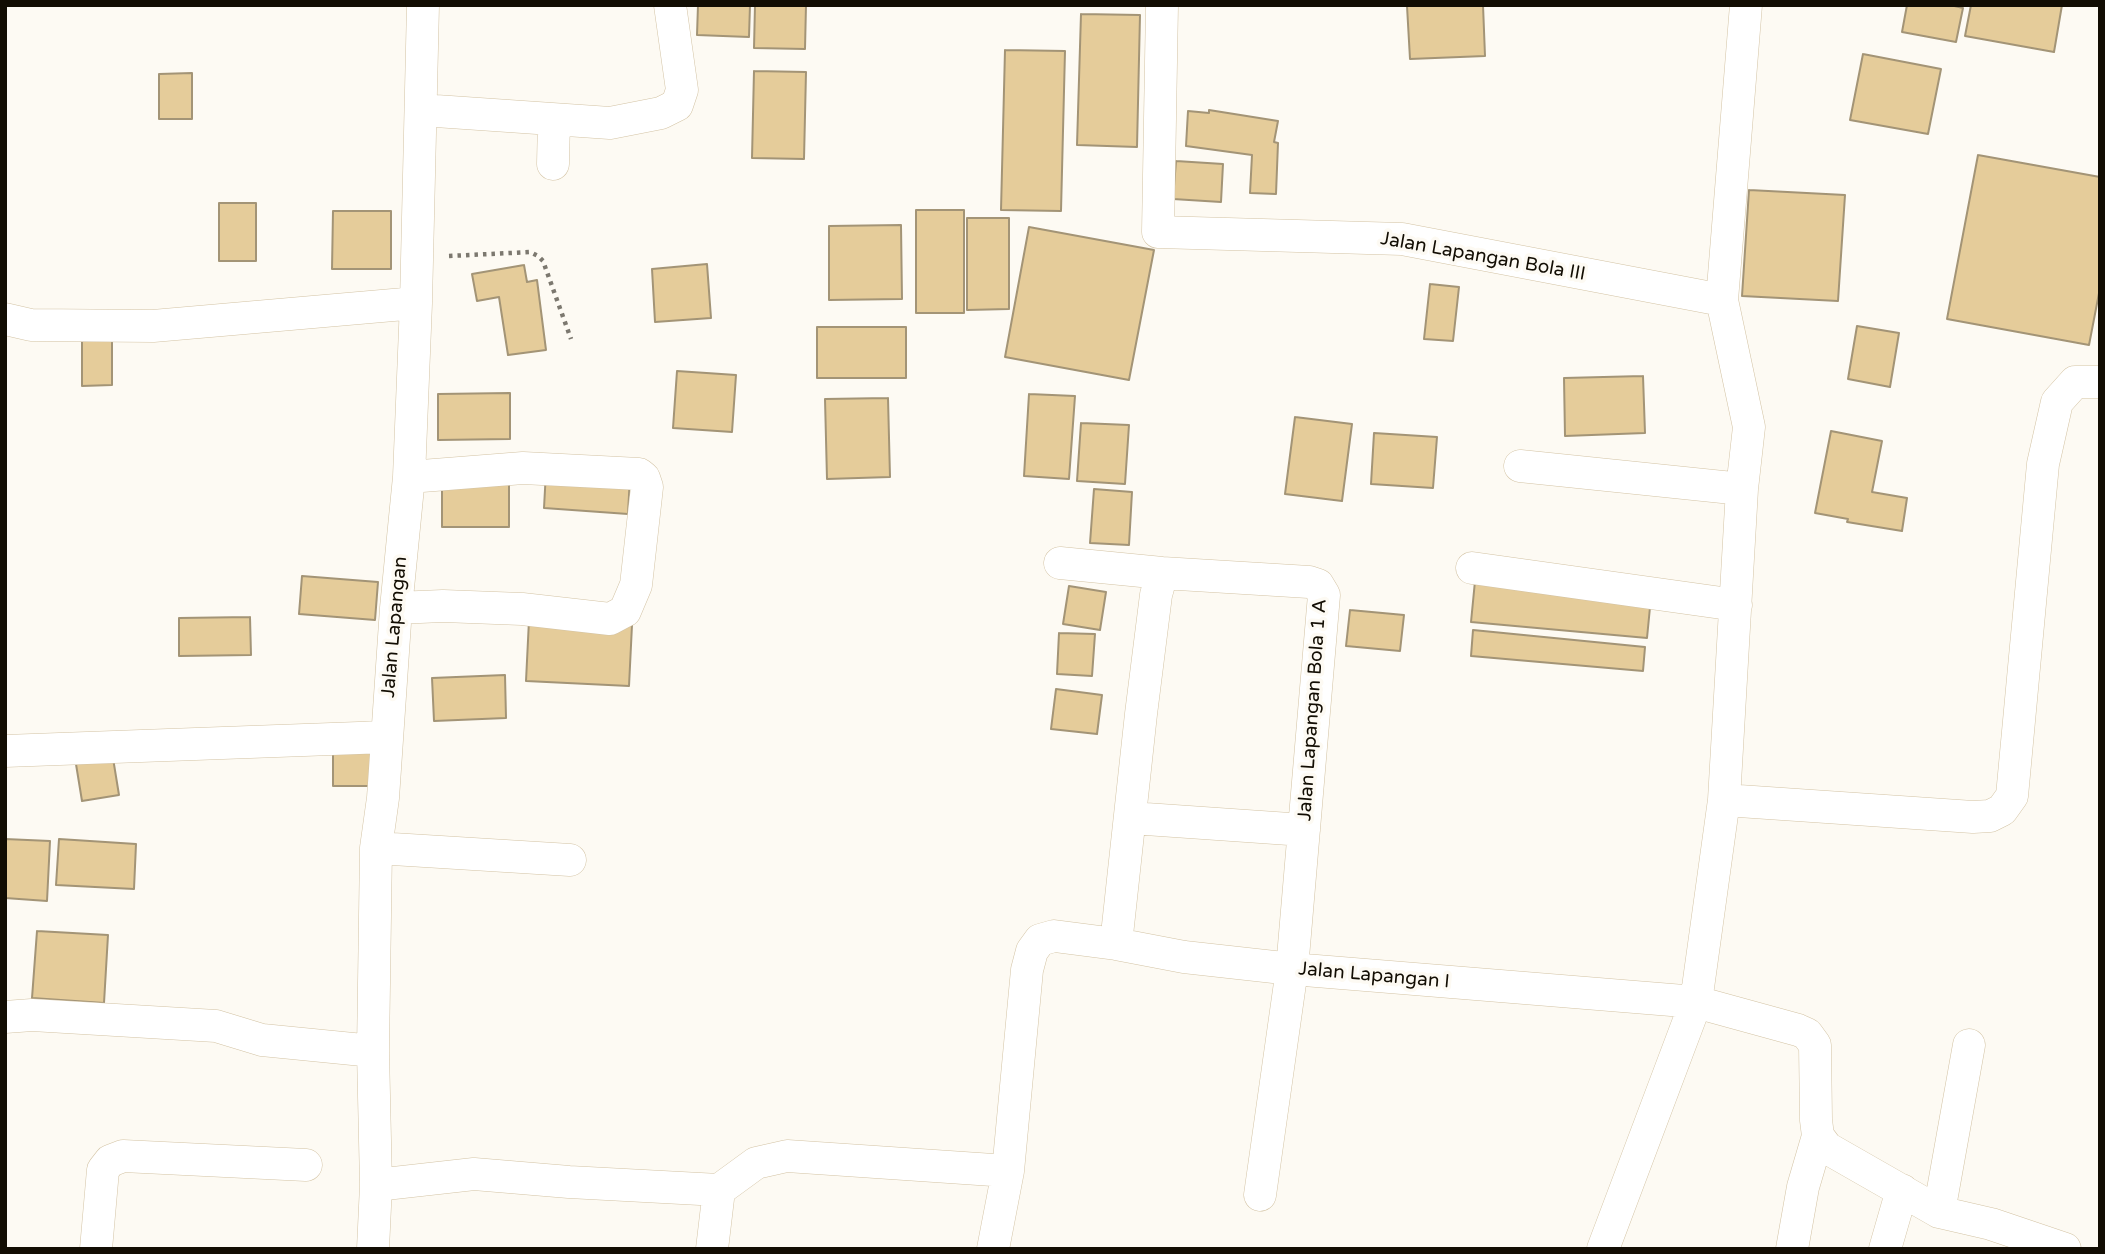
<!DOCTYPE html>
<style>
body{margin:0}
#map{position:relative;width:2105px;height:1254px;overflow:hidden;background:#fdfaf3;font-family:"Varela Round",sans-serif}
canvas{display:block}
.frame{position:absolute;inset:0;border:7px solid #120d03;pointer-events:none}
</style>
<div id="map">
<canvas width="2105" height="1254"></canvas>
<div class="frame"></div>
</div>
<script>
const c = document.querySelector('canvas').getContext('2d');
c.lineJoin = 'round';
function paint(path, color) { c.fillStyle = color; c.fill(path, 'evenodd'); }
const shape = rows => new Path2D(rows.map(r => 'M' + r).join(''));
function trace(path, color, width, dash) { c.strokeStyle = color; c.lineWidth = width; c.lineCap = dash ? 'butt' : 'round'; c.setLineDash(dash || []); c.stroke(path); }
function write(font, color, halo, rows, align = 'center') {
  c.font = font + ' "Varela Round",sans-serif'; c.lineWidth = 7; c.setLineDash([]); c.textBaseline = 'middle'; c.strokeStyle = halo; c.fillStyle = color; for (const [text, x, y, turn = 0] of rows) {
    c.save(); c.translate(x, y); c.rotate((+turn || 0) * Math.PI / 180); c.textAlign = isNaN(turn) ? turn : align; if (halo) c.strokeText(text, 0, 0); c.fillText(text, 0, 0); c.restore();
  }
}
const building = shape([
 [698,5,750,5,749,37,697,35,698,5],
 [755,5,806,5,805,49,754,48,755,5],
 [1483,5,1485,56,1410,59,1407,6,1483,5],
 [1907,5,1950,5,1963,8,1956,42,1902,32,1907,5],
 [1971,5,2062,5,2054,52,1965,36,1971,5],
 [1081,14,1140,15,1137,147,1077,145,1081,14],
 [1005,50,1065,51,1061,211,1001,210,1005,50],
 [1863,54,1941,69,1928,134,1850,120,1863,54],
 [754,71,806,72,804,159,752,158,754,71],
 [192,73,192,119,159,119,159,74,192,73],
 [1209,110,1278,121,1274,142,1278,143,1276,194,1250,193,1252,155,1186,146,1188,111,1209,113,1209,110],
 [1978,155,2100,177,2100,288,2089,345,1947,319,1978,155],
 [1176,161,1223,164,1221,202,1173,199,1176,161],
 [1749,190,1845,195,1838,301,1742,296,1749,190],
 [219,203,256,203,256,261,219,261,219,203],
 [916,210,964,210,964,313,916,313,916,210],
 [333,211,391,211,391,269,332,269,333,211],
 [967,218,1009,218,1009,309,967,310,967,218],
 [901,225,902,299,829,300,829,226,901,225],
 [1029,227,1154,250,1129,380,1005,357,1029,227],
 [707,264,711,318,655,322,652,269,707,264],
 [524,265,527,282,537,280,546,350,508,355,499,297,477,301,472,274,524,265],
 [1430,284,1459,287,1453,341,1424,339,1430,284],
 [1857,326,1899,333,1890,387,1848,379,1857,326],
 [817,327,906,327,906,378,817,378,817,327],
 [82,341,112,341,112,385,82,386,82,341],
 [677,371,736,375,732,432,673,428,677,371],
 [1643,376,1645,433,1565,436,1564,378,1643,376],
 [510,393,510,439,438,440,438,394,510,393],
 [1029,394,1075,396,1069,479,1024,476,1029,394],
 [888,398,890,477,827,479,825,399,888,398],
 [1295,417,1352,424,1342,501,1285,494,1295,417],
 [1081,423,1129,425,1125,484,1077,481,1081,423],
 [1831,431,1882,441,1872,492,1907,498,1902,531,1847,522,1848,519,1815,513,1831,431],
 [1374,433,1437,437,1433,488,1371,484,1374,433],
 [546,471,630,476,628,514,544,508,546,471],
 [442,484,509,484,509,527,442,527,442,484],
 [1094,489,1132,492,1129,545,1090,543,1094,489],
 [302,576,378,582,375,620,299,614,302,576],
 [1475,581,1651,597,1647,638,1471,622,1475,581],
 [1069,586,1106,592,1100,630,1063,624,1069,586],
 [1350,610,1404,615,1400,651,1346,646,1350,610],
 [250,617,251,655,179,656,179,618,250,617],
 [529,620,632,625,629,686,526,681,529,620],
 [1473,630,1645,647,1643,671,1471,656,1473,630],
 [1059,633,1095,634,1092,676,1057,674,1059,633],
 [505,675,506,718,434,721,432,678,505,675],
 [1056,689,1102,695,1097,734,1051,729,1056,689],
 [112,752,119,795,82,801,75,758,112,752],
 [371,752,371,786,333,786,333,753,371,752],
 [5,839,50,841,47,901,5,898,5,839],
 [59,839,136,844,134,889,56,885,59,839],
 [37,931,108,935,104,1003,32,998,37,931]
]);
paint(building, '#e5cc9a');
trace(building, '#a39476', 2);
const street = shape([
 [1162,5,1158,232,1402,239,1722,300],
 [421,110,610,123,661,113,677,105,682,90,670,5],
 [553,164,554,120],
 [5,319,31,325,153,326,416,303],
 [1520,466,1742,489],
 [1060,563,1162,573,1309,582,1318,585,1324,595,1292,969,1260,1195],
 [1472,568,1736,605],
 [396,608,443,606,522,609,610,619,625,611,636,585,647,487,644,478,639,474,523,468,409,477],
 [5,751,386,737],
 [1724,800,1973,817,1990,816,2002,810,2012,796,2043,464,2057,402,2075,382,2100,382],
 [1131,818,1304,830],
 [376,848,570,860],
 [1116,944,1141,714,1156,595,1162,573],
 [5,1017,32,1015,216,1026,262,1040,373,1051],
 [376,1185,474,1174,569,1182,719,1190,756,1163,787,1156,1008,1171],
 [1939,1212,1969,1045],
 [96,1249,103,1170,110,1161,123,1156,306,1165],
 [373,1249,376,1185,373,1051,376,848,383,798,396,608,409,477,416,303,423,5],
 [712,1249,719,1190],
 [993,1249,1008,1171,1027,970,1032,951,1040,940,1054,936,1116,944,1184,957,1292,969,1696,1002,1798,1030,1807,1034,1815,1045,1816,1120,1818,1136,1827,1148,1939,1212,1991,1224,2065,1249],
 [1603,1249,1696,1002,1724,800,1742,489,1749,427,1722,300,1746,5],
 [1792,1249,1803,1187,1818,1136],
 [1885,1249,1902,1190]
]);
trace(street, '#d3c3a4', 33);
trace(shape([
 [449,256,530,252,538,256,543,261,571,339]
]), '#7c786f', 4.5, [3.5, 5]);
trace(street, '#fff', 32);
write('19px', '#120d03', '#fdfaf3', [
 ["Jalan Lapangan Bola III",1483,257,10],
 ["Jalan Lapangan",395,627,-85],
 ["Jalan Lapangan Bola 1 A",1313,710,-86],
 ["Jalan Lapangan I",1374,976,5]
]);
</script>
